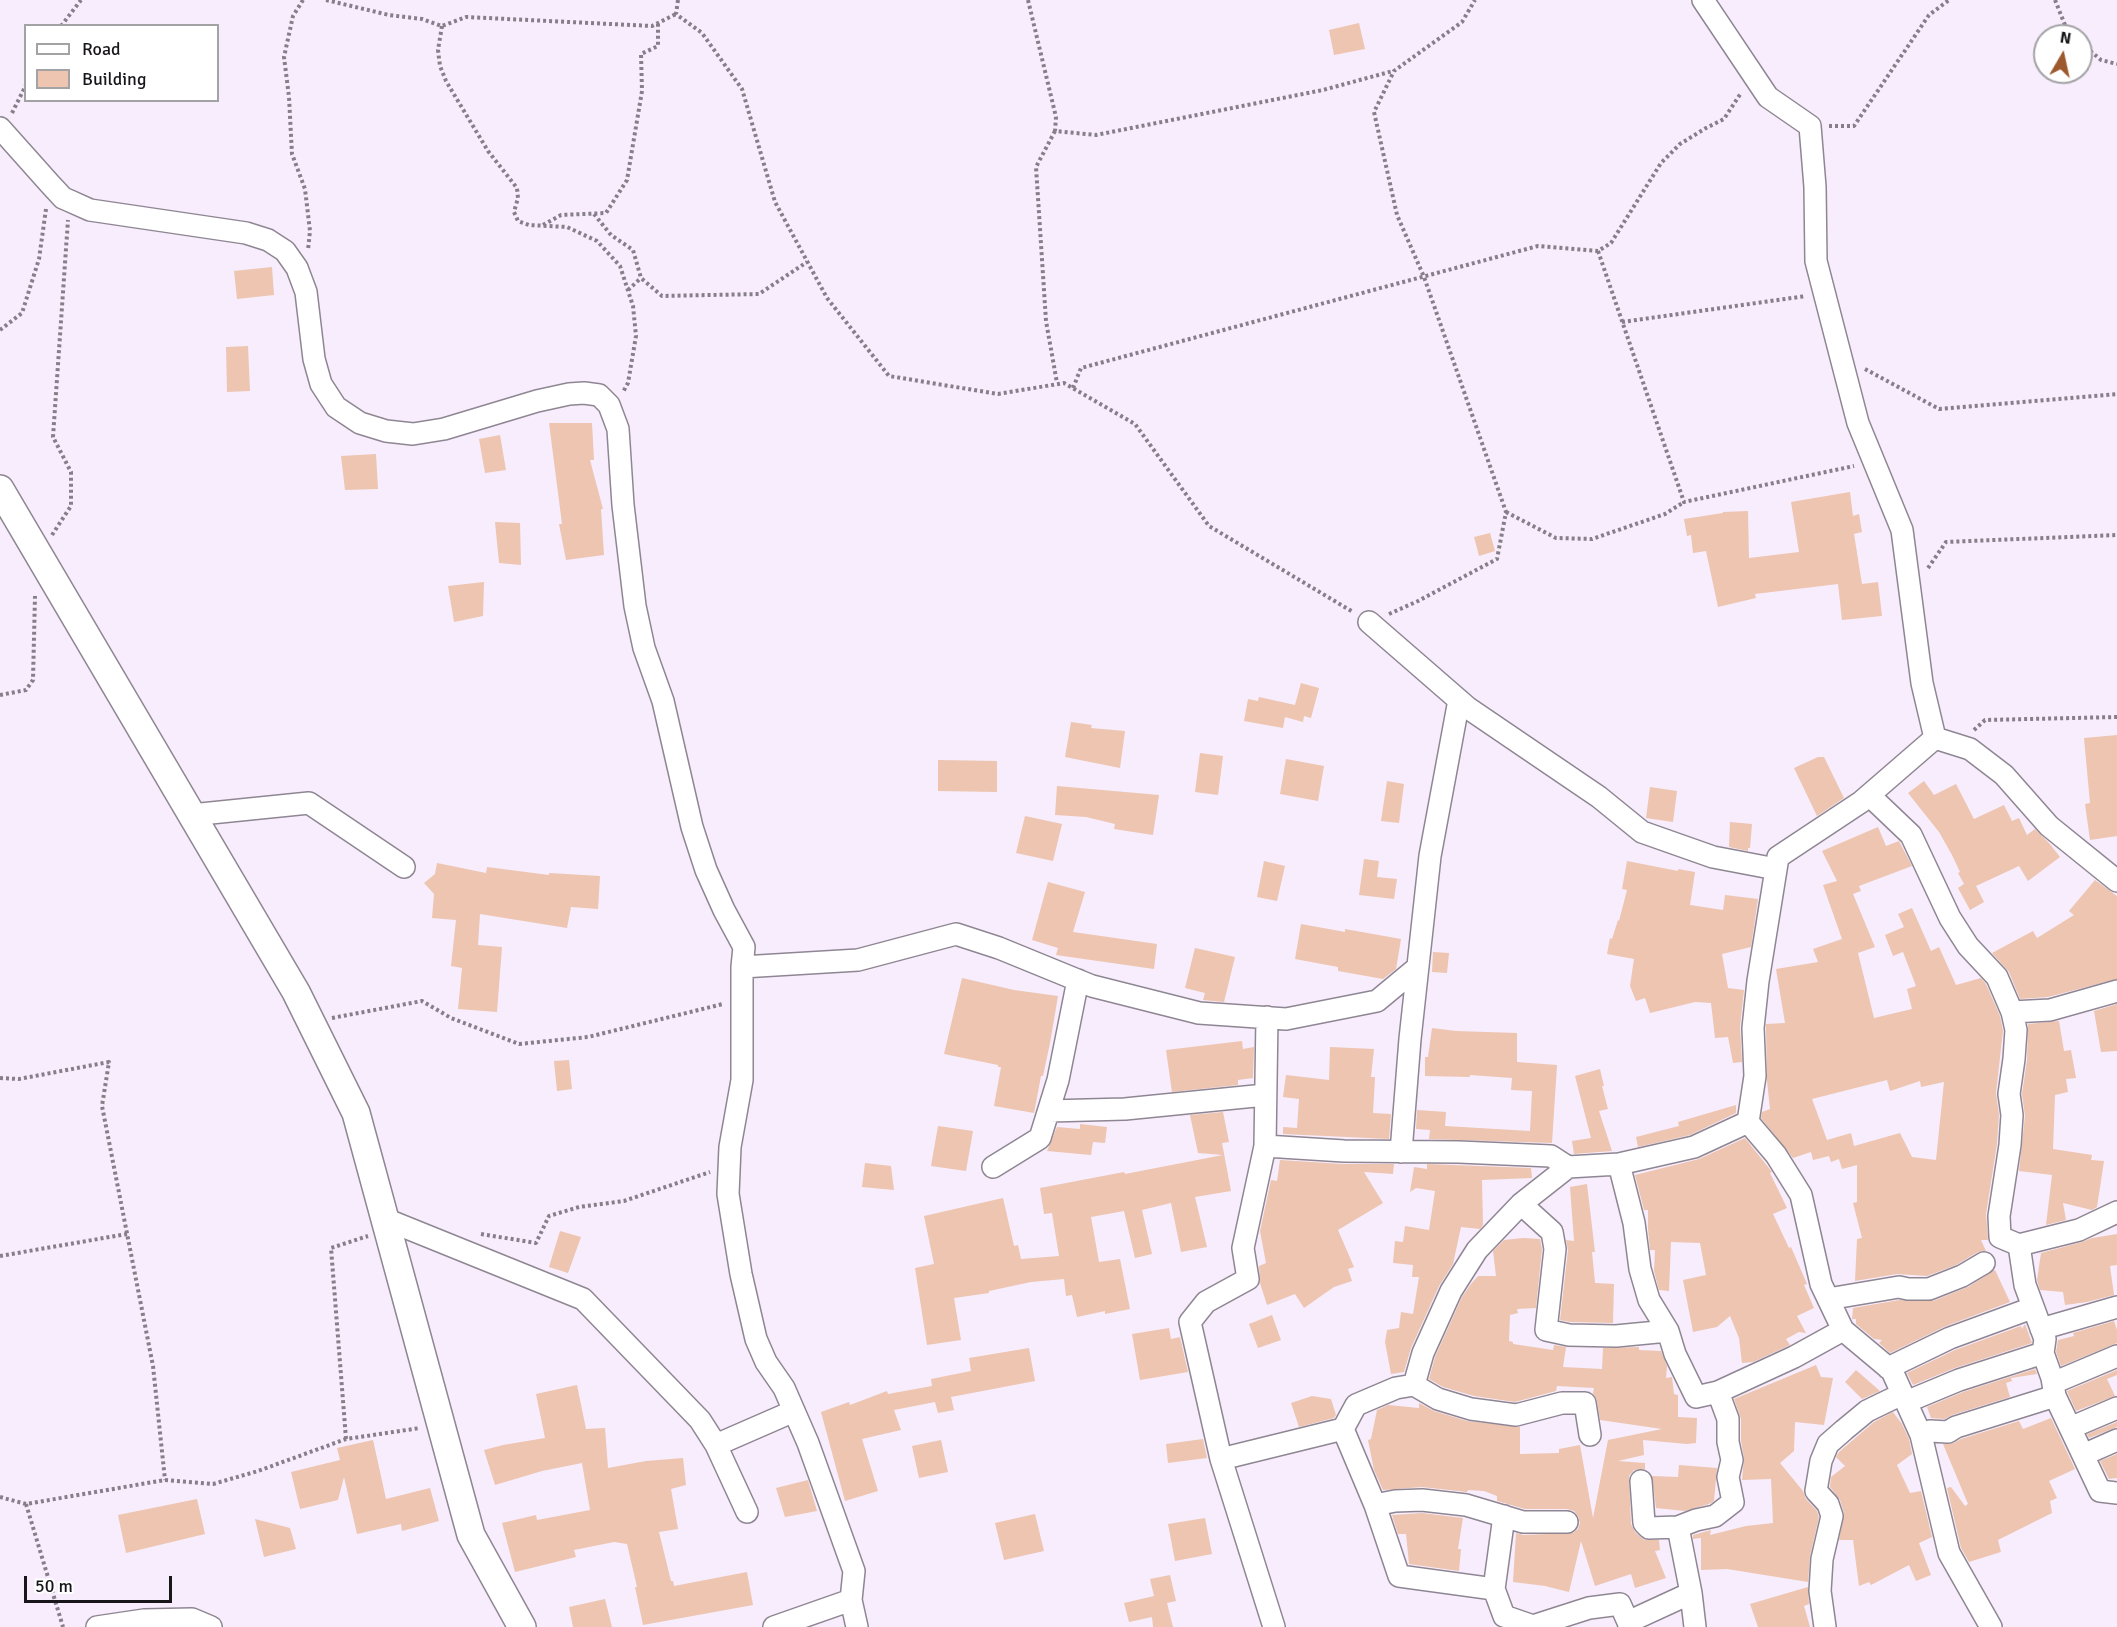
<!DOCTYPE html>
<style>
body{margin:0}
#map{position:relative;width:2117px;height:1627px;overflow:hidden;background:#f7edfc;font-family:Signika,sans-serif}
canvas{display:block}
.legend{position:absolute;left:24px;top:24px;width:195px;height:78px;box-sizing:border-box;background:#fff;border:2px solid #a3a2a4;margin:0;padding:8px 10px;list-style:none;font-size:18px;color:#19161b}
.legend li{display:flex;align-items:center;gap:12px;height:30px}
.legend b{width:30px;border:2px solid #a3a2a4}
.north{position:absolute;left:2033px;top:24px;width:60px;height:60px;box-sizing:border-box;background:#fff;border:2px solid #a3a2a4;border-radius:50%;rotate:9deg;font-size:16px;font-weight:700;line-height:24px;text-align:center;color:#19161b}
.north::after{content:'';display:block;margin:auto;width:21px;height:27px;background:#9e582e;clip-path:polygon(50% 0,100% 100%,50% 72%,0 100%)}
.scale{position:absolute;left:24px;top:1576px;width:148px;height:27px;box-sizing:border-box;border:3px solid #19161b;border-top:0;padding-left:8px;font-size:18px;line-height:21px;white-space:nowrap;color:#19161b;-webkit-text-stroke:4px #fff;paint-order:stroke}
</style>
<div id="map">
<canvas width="2117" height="1627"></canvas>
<ul class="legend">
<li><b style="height:8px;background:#fff"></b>Road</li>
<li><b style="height:16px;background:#edc5b1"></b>Building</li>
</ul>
<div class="north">N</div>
<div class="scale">50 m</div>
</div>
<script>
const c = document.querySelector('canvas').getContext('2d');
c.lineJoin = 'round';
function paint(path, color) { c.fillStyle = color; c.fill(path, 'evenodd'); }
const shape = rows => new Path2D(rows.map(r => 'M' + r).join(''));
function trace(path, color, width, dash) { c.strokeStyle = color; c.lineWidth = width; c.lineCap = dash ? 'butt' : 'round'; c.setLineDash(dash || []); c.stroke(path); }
paint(shape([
 [1359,23,1365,49,1334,55,1329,30],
 [272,267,274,295,237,299,234,271],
 [248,346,250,391,227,392,226,347],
 [549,423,592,423,594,460,590,460,603,509,601,509,604,555,566,560,559,524,562,524],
 [500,435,506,470,485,473,479,439],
 [376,454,378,489,345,490,341,456],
 [1850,492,1853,516,1859,514,1862,532,1854,534,1862,584,1878,582,1882,616,1842,620,1838,584,1755,594,1756,598,1718,607,1706,551,1693,553,1691,535,1687,536,1684,519,1723,513,1723,512,1748,511,1749,558,1799,552,1791,502],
 [495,522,520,523,521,565,499,563],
 [1490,533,1495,551,1479,556,1474,537],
 [484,582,483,616,454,622,448,586],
 [1301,683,1319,688,1311,718,1304,716,1303,722,1285,717,1283,728,1244,721,1248,699,1258,701,1259,697,1295,705],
 [1071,722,1092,725,1091,728,1125,731,1120,768,1065,757],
 [2117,735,2117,836,2090,840,2085,804,2090,803,2084,738],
 [1200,753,1223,756,1218,795,1195,792],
 [1818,757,1824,757,1844,798,1817,816,1794,768],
 [1286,759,1324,766,1318,801,1280,794],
 [938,760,997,761,997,792,938,791],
 [1387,781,1404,784,1399,823,1381,821],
 [1924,781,1934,795,1956,784,1974,819,2004,805,2012,821,2019,818,2027,835,2035,829,2049,843,2060,857,2028,881,2019,866,1976,886,1984,902,1970,910,1958,888,1964,884,1958,873,1960,872,1952,855,1939,832,1908,793],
 [1057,786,1159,795,1153,835,1114,829,1115,824,1086,817,1055,815],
 [1650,787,1677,791,1673,822,1646,818],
 [1025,816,1062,824,1053,861,1016,853],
 [1730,822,1752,824,1750,848,1748,848,1748,851,1729,847],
 [1878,827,1886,846,1899,841,1912,866,1859,886,1861,891,1853,894,1875,947,1858,953,1874,1018,1912,1009,1907,989,1916,986,1903,952,1893,956,1885,935,1904,927,1898,914,1912,908,1931,951,1939,947,1956,985,1981,978,1986,984,2000,1016,2003,1031,1996,1093,1999,1115,1997,1144,1986,1214,1988,1240,1981,1240,1986,1251,1978,1252,1956,1265,1927,1276,1897,1274,1855,1281,1857,1239,1862,1238,1853,1203,1857,1202,1857,1165,1842,1169,1839,1159,1831,1162,1829,1156,1813,1160,1811,1152,1793,1158,1761,1118,1762,1112,1770,1109,1767,1081,1766,1028,1766,1024,1785,1023,1776,969,1818,962,1813,949,1842,939,1823,885,1837,881,1822,851],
 [1887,1080,1890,1091,1920,1081,1921,1087,1944,1082,1936,1160,1912,1157,1900,1133,1854,1146,1851,1133,1827,1140,1812,1099],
 [1364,859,1379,861,1377,877,1397,879,1394,899,1359,895],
 [1264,861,1285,866,1277,901,1257,897],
 [1627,861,1678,871,1678,869,1695,872,1690,905,1723,910,1725,895,1758,899,1751,947,1722,954,1728,988,1744,990,1740,1027,1742,1062,1733,1063,1728,1037,1715,1038,1711,1003,1695,1002,1650,1013,1645,998,1636,1001,1630,986,1634,959,1607,954,1610,938,1612,939,1618,920,1619,921,1627,890,1622,889],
 [437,863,486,873,487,867,549,875,549,873,600,876,598,909,571,907,567,928,480,914,478,945,502,947,497,1012,458,1009,462,968,451,966,456,920,432,918,434,894,424,883,435,874],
 [2095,880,2117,896,2117,979,2048,997,2020,999,2009,972,1992,953,2033,931,2037,938,2074,915,2069,911],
 [1048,882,1085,892,1073,932,1157,944,1154,969,1056,955,1058,948,1032,940],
 [1301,924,1345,932,1345,929,1401,939,1396,969,1383,979,1338,971,1338,967,1295,959],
 [1195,948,1235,957,1224,1002,1203,1000,1205,993,1185,988],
 [1433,952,1449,953,1447,973,1432,972],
 [962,978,1014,990,1058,996,1050,1043,1043,1076,1041,1076,1034,1113,994,1106,1001,1067,998,1067,998,1065,944,1054],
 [2117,1004,2117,1051,2101,1052,2094,1011],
 [2059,1021,2064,1051,2071,1050,2076,1078,2066,1079,2068,1092,2055,1095,2053,1149,2092,1155,2091,1160,2104,1161,2097,1207,2092,1210,2063,1203,2066,1220,2046,1225,2052,1175,2019,1171,2025,1116,2022,1094,2027,1060,2028,1024],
 [1432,1028,1456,1031,1517,1033,1517,1062,1557,1065,1552,1143,1429,1139,1430,1130,1416,1129,1417,1110,1446,1112,1445,1126,1530,1131,1532,1091,1511,1090,1512,1078,1470,1075,1470,1077,1425,1076,1425,1057,1428,1057],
 [1242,1041,1243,1049,1254,1047,1253,1078,1238,1080,1238,1085,1172,1092,1166,1050],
 [1330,1047,1374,1049,1371,1077,1375,1077,1373,1113,1391,1114,1389,1139,1283,1134,1283,1127,1297,1128,1299,1099,1283,1097,1286,1075,1329,1080],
 [569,1060,572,1089,557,1091,554,1061],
 [1600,1069,1604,1086,1602,1086,1608,1109,1599,1111,1612,1151,1574,1154,1572,1141,1591,1138,1575,1076],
 [1736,1105,1736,1113,1690,1135,1638,1147,1636,1137,1679,1126,1678,1122],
 [1223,1112,1229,1142,1222,1143,1231,1191,1195,1197,1207,1247,1181,1252,1171,1203,1142,1210,1152,1254,1135,1258,1124,1211,1091,1217,1099,1262,1120,1259,1130,1309,1105,1314,1105,1311,1077,1317,1072,1295,1066,1296,1064,1279,1031,1282,989,1291,989,1293,954,1298,961,1340,927,1345,915,1268,934,1264,924,1216,1003,1198,1014,1246,1018,1245,1021,1259,1059,1256,1052,1213,1044,1214,1040,1188,1124,1172,1125,1174,1223,1155,1198,1153,1190,1115],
 [1080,1124,1107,1127,1105,1143,1093,1142,1091,1155,1047,1151,1057,1127,1080,1129],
 [938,1126,973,1131,966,1171,931,1166],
 [1745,1138,1772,1172,1770,1173,1787,1208,1773,1214,1789,1248,1791,1247,1807,1284,1804,1285,1814,1308,1797,1316,1806,1333,1799,1332,1786,1339,1790,1345,1788,1346,1753,1362,1742,1363,1739,1338,1730,1316,1717,1327,1693,1332,1683,1280,1706,1275,1700,1243,1671,1242,1669,1291,1659,1290,1654,1271,1655,1250,1650,1250,1648,1229,1648,1210,1644,1210,1635,1175,1699,1159],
 [1280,1160,1343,1164,1394,1164,1393,1174,1364,1172,1383,1203,1338,1230,1354,1267,1348,1269,1352,1281,1334,1287,1304,1308,1295,1294,1267,1305,1260,1283,1259,1266,1266,1263,1260,1231,1271,1180,1277,1181],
 [865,1163,891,1166,894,1190,862,1187],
 [1427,1164,1531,1168,1532,1178,1482,1180,1483,1225,1480,1229,1461,1227,1453,1264,1439,1286,1411,1348,1404,1372,1391,1374,1385,1342,1387,1330,1399,1328,1401,1312,1413,1314,1419,1277,1412,1277,1413,1265,1393,1263,1395,1241,1403,1242,1405,1226,1429,1230,1435,1191,1416,1188,1410,1192,1414,1167,1427,1169],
 [1587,1184,1595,1252,1592,1252,1595,1283,1614,1284,1613,1323,1570,1322,1560,1320,1568,1250,1566,1240,1574,1241,1570,1187],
 [560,1231,581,1237,568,1273,549,1267],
 [2117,1234,2117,1265,2110,1266,2114,1295,2087,1302,2065,1305,2063,1292,2040,1290,2037,1280,2041,1253,2082,1242,2092,1238],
 [1523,1238,1540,1239,1542,1249,1536,1308,1517,1309,1518,1313,1510,1315,1509,1341,1513,1342,1513,1344,1553,1350,1554,1345,1566,1347,1563,1367,1602,1369,1603,1348,1639,1347,1639,1350,1661,1351,1667,1366,1666,1378,1672,1377,1674,1394,1678,1395,1678,1417,1697,1418,1696,1443,1687,1444,1643,1440,1644,1455,1618,1461,1645,1463,1645,1469,1634,1470,1629,1476,1631,1524,1635,1532,1644,1540,1659,1540,1660,1550,1655,1551,1666,1578,1635,1588,1631,1574,1595,1586,1581,1541,1569,1592,1545,1586,1513,1582,1516,1533,1523,1535,1573,1533,1578,1529,1580,1523,1578,1516,1574,1511,1567,1509,1525,1509,1497,1501,1497,1496,1484,1491,1468,1490,1467,1492,1422,1487,1383,1490,1374,1470,1368,1440,1371,1439,1377,1410,1388,1405,1419,1408,1419,1403,1434,1411,1467,1421,1520,1427,1520,1454,1559,1453,1559,1449,1580,1445,1593,1518,1608,1440,1662,1429,1600,1420,1597,1401,1593,1393,1594,1388,1557,1386,1556,1391,1515,1402,1474,1396,1443,1387,1429,1379,1435,1357,1462,1297,1471,1284,1478,1276,1496,1276,1493,1251,1504,1240],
 [1995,1270,2010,1302,1946,1326,1890,1353,1879,1343,1882,1340,1874,1339,1856,1324,1856,1319,1852,1319,1853,1308,1899,1300,1933,1301,1968,1287],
 [1272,1315,1281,1340,1258,1348,1249,1324],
 [2114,1321,2117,1330,2117,1343,2061,1366,2056,1352,2058,1340,2074,1336,2073,1333],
 [2025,1324,2032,1343,1955,1368,1913,1385,1907,1373,1955,1350,2021,1326,2022,1329],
 [1169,1328,1171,1339,1180,1337,1188,1372,1140,1380,1132,1334],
 [1029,1348,1035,1381,951,1397,954,1410,938,1413,935,1402,894,1410,901,1430,862,1439,878,1491,845,1501,821,1412,849,1402,850,1405,887,1391,888,1394,932,1386,931,1379,971,1371,969,1358],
 [1816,1365,1821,1377,1833,1378,1824,1425,1795,1422,1794,1451,1780,1463,1803,1491,1806,1499,1817,1511,1819,1517,1810,1556,1808,1582,1727,1569,1701,1570,1701,1538,1693,1539,1693,1535,1711,1530,1710,1535,1746,1526,1773,1523,1771,1479,1742,1480,1744,1458,1741,1441,1741,1419,1734,1399],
 [2035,1369,2037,1374,2011,1378,2012,1381,2006,1383,2010,1397,1952,1415,1945,1419,1931,1418,1927,1407,1963,1392],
 [1856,1370,1880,1391,1862,1399,1845,1382],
 [2117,1370,2117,1375,2107,1379,2115,1396,2076,1411,2067,1391],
 [577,1385,586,1429,605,1428,608,1468,646,1461,683,1458,686,1485,671,1489,678,1529,659,1532,671,1581,673,1581,674,1586,747,1572,753,1605,643,1625,635,1587,637,1587,627,1544,614,1542,574,1550,576,1557,515,1572,502,1523,536,1515,537,1520,590,1510,582,1463,542,1471,495,1485,484,1450,503,1445,545,1438,536,1394],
 [1312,1396,1331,1399,1336,1415,1334,1418,1299,1427,1291,1403],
 [1893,1412,1902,1424,1909,1439,1912,1454,1897,1465,1910,1493,1921,1491,1932,1537,1919,1543,1931,1575,1916,1581,1909,1565,1871,1585,1869,1582,1859,1586,1853,1540,1839,1540,1844,1513,1840,1500,1830,1487,1831,1477,1845,1466,1836,1457,1839,1452,1874,1422],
 [2051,1418,2075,1469,2049,1481,2057,1498,2050,1501,2052,1513,1998,1540,2001,1552,1969,1562,1961,1548,1947,1488,1951,1487,1965,1506,1968,1504,1943,1444,1954,1443,1961,1439,2019,1421,2023,1429],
 [2117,1422,2117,1427,2089,1438,2087,1434],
 [1203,1439,1207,1458,1168,1463,1166,1444],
 [373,1440,386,1499,430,1488,439,1521,402,1531,401,1524,357,1534,344,1477,338,1500,300,1509,291,1472,340,1460,337,1448],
 [941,1440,948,1472,919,1478,912,1446],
 [2117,1454,2117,1478,2109,1479,2100,1461],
 [1679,1465,1717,1468,1714,1501,1709,1504,1685,1511,1656,1508,1652,1476,1678,1477],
 [808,1480,817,1511,785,1517,776,1488],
 [197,1499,205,1534,126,1553,118,1515],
 [1422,1513,1463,1518,1458,1549,1461,1549,1459,1571,1409,1564,1406,1534,1398,1534,1392,1515],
 [1035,1514,1044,1551,1004,1560,995,1523],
 [1205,1518,1212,1554,1175,1561,1168,1524],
 [255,1519,290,1528,296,1549,264,1557],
 [1170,1575,1176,1601,1167,1603,1173,1627,1153,1627,1152,1617,1129,1622,1124,1603,1154,1596,1150,1579],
 [1808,1587,1809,1604,1804,1606,1810,1627,1758,1627,1750,1604],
 [605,1599,612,1627,573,1627,569,1607]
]), '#edc5b1');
const minor = shape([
 [1703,0,1768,97,1810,126,1815,187,1816,261,1858,423,1902,530,1922,683,1935,738,1970,749,2004,775,2049,826,2117,881],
 [0,128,50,184,63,198,70,201,90,210,246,233,268,240,285,251,297,268,306,292,314,359,321,384,336,407,360,423,386,431,413,434,444,429,537,401,569,394,584,393,599,395,609,405,618,429,623,505,635,606,644,648,663,701,692,827,706,870,724,910,744,947,742,967,742,1080,730,1147,728,1194,741,1274,756,1339,766,1362,784,1388,808,1443,854,1571,851,1600,857,1627],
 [1369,622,1468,708,1599,797,1642,832,1713,857,1776,869],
 [1935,738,1861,802,1778,857,1758,981,1753,1028,1755,1076,1748,1122,1776,1155,1801,1195,1821,1284,1843,1330,1892,1371,1921,1435,1949,1553,1991,1627],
 [1869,795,1911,835,1950,918,1968,946,1997,977,2012,1012,2016,1030,2014,1059,2009,1094,2012,1115,2010,1145,1999,1216,2000,1237,2019,1245],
 [191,815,309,803,404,867],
 [742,967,858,960,956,934,999,948,1092,986,1199,1013,1286,1019,1377,1001,1418,967],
 [2012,1012,2050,1010,2117,991],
 [1267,1017,1265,1146,1243,1248,1248,1279,1206,1302,1190,1322,1221,1459,1274,1627],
 [1049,1111,1125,1109,1265,1095],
 [1265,1146,1344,1151,1459,1152,1551,1156,1568,1167],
 [1401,1152,1410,1039,1430,856,1459,700],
 [1619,1164,1634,1223,1640,1269,1649,1300,1668,1331,1675,1354,1696,1397,1718,1392],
 [993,1167,1040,1138,1058,1080,1078,980],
 [1521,1204,1552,1232,1555,1249,1546,1330,1569,1335,1616,1336,1668,1331],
 [2117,1212,2079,1230,2019,1245,2025,1285,2045,1339,2043,1353,2052,1378,2055,1396,2100,1491,2117,1493],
 [385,1219,583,1299,700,1420,716,1445,747,1512],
 [1828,1299,1899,1287,1908,1289,1929,1289,1962,1276,1984,1263],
 [2041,1329,2117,1307],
 [1888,1368,1950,1338,2032,1308],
 [2053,1383,2117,1356],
 [1414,1385,1423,1353,1451,1291,1477,1250,1521,1204,1568,1167,1619,1164,1694,1147,1748,1122],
 [1906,1402,1959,1380,2043,1353],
 [2070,1428,2117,1408],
 [1343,1429,1356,1405,1396,1388,1414,1385,1438,1399,1471,1409,1516,1415,1562,1403,1585,1403,1590,1435],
 [1921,1435,1930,1431,1948,1432,1956,1427,2055,1396],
 [716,1445,794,1411],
 [2083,1455,2117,1440],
 [1221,1459,1343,1429,1375,1505,1395,1501,1422,1500,1466,1505,1523,1522,1567,1522],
 [1641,1481,1644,1523,1649,1528,1678,1527],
 [1375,1505,1399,1576,1494,1589,1504,1516],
 [1494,1589,1504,1616,1533,1626,1589,1608,1620,1604,1628,1622],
 [1691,1593,1695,1627],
 [97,1627,144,1620,192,1619,211,1627],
 [774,1627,851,1600],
 [1630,1627,1628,1622,1691,1593,1678,1527,1696,1520,1715,1516,1733,1502,1728,1477,1732,1460,1728,1442,1728,1419,1718,1392,1794,1357,1843,1330],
 [1825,1627,1820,1591,1822,1559,1832,1516,1828,1504,1816,1491,1821,1461,1828,1444,1844,1430,1867,1411,1902,1394]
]);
const tertiary = shape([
 [0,489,296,992,356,1113,471,1535,522,1627]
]);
trace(minor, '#8f8693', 24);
trace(tertiary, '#8f8693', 30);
trace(shape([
 [303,0,293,16,284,57,289,97,292,154,305,189,310,231,308,250],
 [326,0,389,15,422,19,442,26,466,17,652,26,676,14],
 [678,0,676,14,702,33,742,89,775,202,827,298,889,376,998,394,1064,383,1135,424,1209,526,1353,612],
 [1028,0,1056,117,1055,131,1096,135,1323,90,1393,71],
 [2055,0,2067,30,2073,36],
 [61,26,81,0],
 [442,26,438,50,440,66,446,81,488,151,517,188,518,198,514,212,518,221,529,225,567,227,597,241,620,266,633,306,636,336,628,383,623,392],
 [2081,43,2101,60,2117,64],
 [12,113,26,85],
 [1829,126,1854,126,1929,15,1949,0],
 [1055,131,1036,167,1046,321,1057,383],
 [594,214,611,235,633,250,641,278,662,296,759,294,807,262],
 [543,225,561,215,606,213,627,180,642,91,641,54,658,46,658,24],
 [1598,251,1684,502,1854,466],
 [628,290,641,278],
 [1622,322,1806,296],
 [0,330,22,313,39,259,46,209],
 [1865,369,1939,409,2117,394],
 [1073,388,1081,368,1538,246,1598,251,1611,243,1661,163,1680,144,1706,128,1724,119,1741,93],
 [1506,512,1556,538,1592,539,1665,514,1684,502],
 [52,535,71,506,71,472,53,437,68,220],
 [1928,568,1946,542,2117,535],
 [1389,614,1418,601,1497,559,1506,512,1424,277,1397,215,1374,112,1394,71,1462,22,1475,0],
 [0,695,26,690,33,680,35,596],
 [1974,730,1985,720,2117,717],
 [332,1018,422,1001,451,1018,519,1044,588,1037,723,1004],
 [0,1078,19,1079,109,1062,102,1106,153,1366,165,1480],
 [481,1234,536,1243,549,1216,579,1207,624,1201,710,1172],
 [0,1256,127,1234],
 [346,1439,331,1248,368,1236],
 [0,1497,26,1504,165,1480,213,1484,258,1471,346,1439,420,1428],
 [26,1504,63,1627]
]), '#867f89', 4, [3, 3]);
trace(minor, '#fff', 21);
trace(tertiary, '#fff', 27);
</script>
